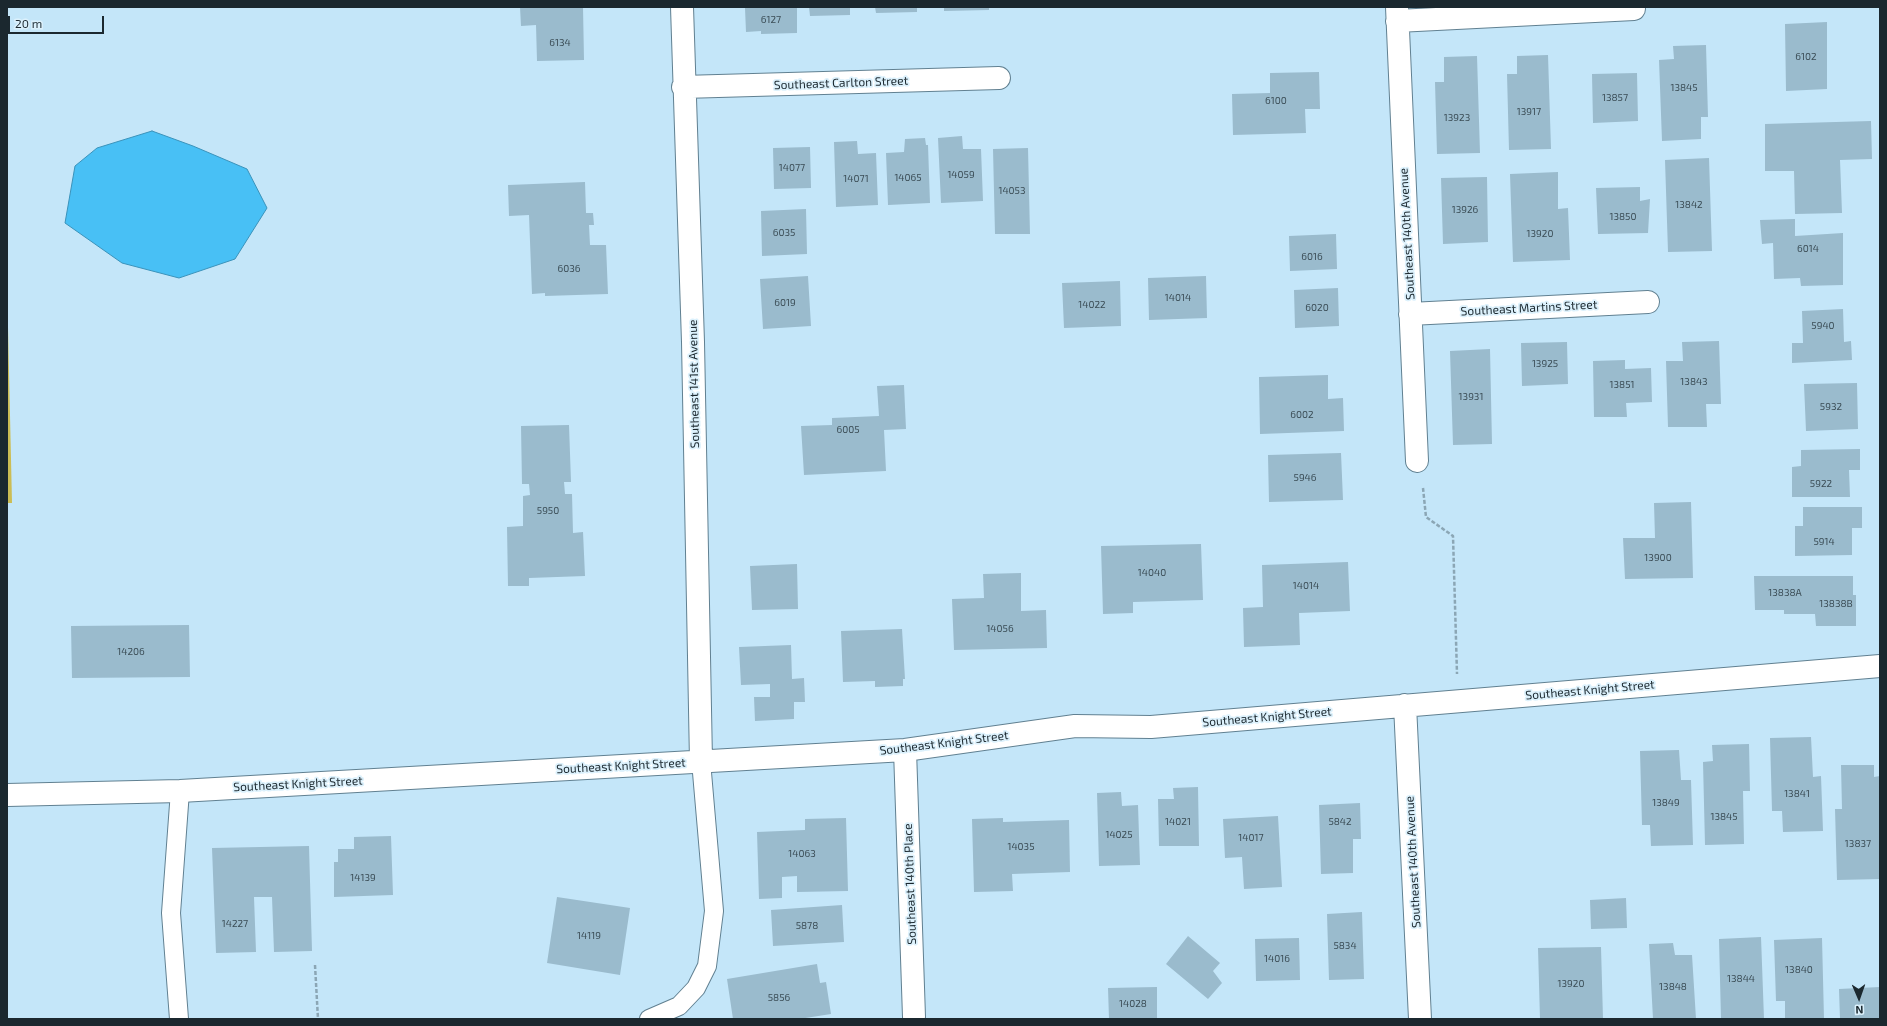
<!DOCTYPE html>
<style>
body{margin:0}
#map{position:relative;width:1887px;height:1026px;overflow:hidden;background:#c4e6f9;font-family:"Exo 2",sans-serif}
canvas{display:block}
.frame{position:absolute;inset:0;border:8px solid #1b282f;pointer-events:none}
.north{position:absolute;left:1839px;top:978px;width:40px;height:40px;-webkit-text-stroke:3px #dcf1fc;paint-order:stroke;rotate:178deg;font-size:11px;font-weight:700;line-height:16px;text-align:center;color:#1b282f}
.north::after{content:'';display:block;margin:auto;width:14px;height:18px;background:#1b282f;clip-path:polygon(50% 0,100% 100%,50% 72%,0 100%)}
.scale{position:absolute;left:8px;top:16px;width:96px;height:18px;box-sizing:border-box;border:2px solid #1b282f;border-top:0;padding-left:5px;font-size:12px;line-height:14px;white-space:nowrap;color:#1b282f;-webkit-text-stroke:3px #dcf1fc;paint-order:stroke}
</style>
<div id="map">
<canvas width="1887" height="1026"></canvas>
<div class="frame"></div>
<div class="north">N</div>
<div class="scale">20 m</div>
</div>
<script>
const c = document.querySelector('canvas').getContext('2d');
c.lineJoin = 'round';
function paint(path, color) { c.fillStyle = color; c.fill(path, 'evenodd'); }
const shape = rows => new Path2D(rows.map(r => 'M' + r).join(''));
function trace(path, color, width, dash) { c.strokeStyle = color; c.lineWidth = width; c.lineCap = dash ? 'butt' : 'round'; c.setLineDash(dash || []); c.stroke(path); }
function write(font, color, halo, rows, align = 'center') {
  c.font = font + ' "Exo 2",sans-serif'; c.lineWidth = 3.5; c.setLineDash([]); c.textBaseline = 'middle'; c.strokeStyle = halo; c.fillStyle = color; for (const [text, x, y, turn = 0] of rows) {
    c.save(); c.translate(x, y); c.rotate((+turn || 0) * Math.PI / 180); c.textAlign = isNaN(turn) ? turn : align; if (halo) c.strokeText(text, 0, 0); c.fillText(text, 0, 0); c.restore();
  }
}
paint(shape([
 [7,283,12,503,7,503]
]), '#ccbd54');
const water = shape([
 [152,131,193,146,247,169,267,208,235,259,179,278,122,263,65,223,75,166,97,148,152,131]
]);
paint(water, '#48c0f5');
trace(water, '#3a92ba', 1);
paint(shape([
 [520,7,583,7,584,60,537,61,536,25,521,26],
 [752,7,797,7,797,33,761,34,761,31,746,32,745,8],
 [809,7,850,7,850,15,810,16],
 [875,7,917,7,917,12,876,13],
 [944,7,989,7,989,10,944,11],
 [1827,22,1827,89,1786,91,1785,24],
 [1706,45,1708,117,1701,117,1701,139,1662,141,1659,60,1674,59,1673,46],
 [1548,55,1551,149,1509,150,1507,74,1517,74,1517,56],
 [1477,56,1480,153,1437,154,1435,82,1444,82,1444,57],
 [1319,72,1320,109,1305,109,1306,133,1233,135,1232,94,1270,93,1270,73],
 [1637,73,1638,121,1593,123,1592,74],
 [1871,121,1872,159,1840,160,1842,213,1795,214,1794,171,1765,171,1765,124],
 [962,136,963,149,981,149,983,201,941,203,938,138],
 [925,138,926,145,928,145,930,203,888,205,886,153,904,152,905,139],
 [857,141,858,154,876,153,878,205,836,207,834,142],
 [810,147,811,188,774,189,773,148],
 [1028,148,1030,234,995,234,993,149],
 [1709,158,1712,251,1668,252,1665,160],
 [1558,172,1558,209,1568,208,1570,260,1513,262,1510,174],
 [1487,177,1488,242,1443,244,1441,178],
 [585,182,586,213,593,213,594,225,589,225,590,245,606,245,608,294,545,296,545,293,532,294,529,215,509,216,508,185],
 [1640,187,1640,201,1650,199,1648,233,1598,234,1596,188],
 [806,209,807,254,762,256,761,211],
 [1795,219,1795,236,1843,233,1843,285,1801,286,1800,278,1774,279,1773,243,1762,244,1760,220],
 [1336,234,1337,269,1290,271,1289,236],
 [808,276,811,326,763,329,760,279],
 [1206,276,1207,318,1149,320,1148,278],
 [1120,281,1121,326,1064,328,1062,283],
 [1338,288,1339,326,1295,328,1294,290],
 [1843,309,1844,342,1851,341,1852,360,1792,363,1792,343,1803,343,1802,311],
 [1719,341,1721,404,1706,404,1707,427,1668,427,1666,361,1683,361,1682,342],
 [1567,342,1568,384,1522,386,1521,343],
 [1490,349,1492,444,1453,445,1450,351],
 [1625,360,1625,369,1651,368,1652,402,1626,403,1627,417,1594,417,1593,361],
 [1328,375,1328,399,1343,398,1344,431,1260,434,1259,377],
 [1857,383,1858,429,1806,431,1804,384],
 [904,385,906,429,884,430,886,471,804,475,801,426,832,425,832,418,879,416,877,386],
 [569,425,571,482,564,482,565,494,572,494,573,533,583,532,585,576,529,578,529,586,508,586,507,527,523,526,523,496,530,495,529,484,522,484,521,426],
 [1860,449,1860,470,1849,470,1850,497,1792,497,1792,467,1801,466,1801,450],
 [1341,453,1343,500,1269,502,1268,455],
 [1691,502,1693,578,1625,579,1623,538,1655,538,1654,503],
 [1803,507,1862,507,1862,528,1852,528,1852,555,1795,556,1795,526,1803,526],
 [1201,544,1203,600,1133,602,1133,613,1103,614,1101,546],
 [1348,562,1350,611,1299,613,1300,645,1244,647,1243,608,1263,607,1262,565],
 [797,564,798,609,752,610,750,566],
 [1021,573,1021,611,1046,610,1047,648,954,650,952,599,984,598,983,574],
 [1754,576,1853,576,1853,595,1856,595,1856,626,1816,626,1815,614,1784,614,1784,610,1755,610],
 [189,625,190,677,72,678,71,626],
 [902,629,905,679,903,679,903,686,875,687,875,681,843,682,841,631],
 [791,645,792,679,804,678,805,702,794,702,794,719,755,721,754,697,770,697,770,684,741,685,739,647],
 [1811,737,1813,777,1821,776,1823,831,1783,832,1782,811,1772,811,1770,738],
 [1749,744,1750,791,1743,791,1744,844,1705,845,1703,762,1713,761,1712,745],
 [1679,750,1681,780,1691,780,1693,845,1651,846,1650,825,1642,825,1640,751],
 [1841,765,1874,765,1874,777,1880,776,1880,879,1837,880,1835,809,1842,809],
 [1198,787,1199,846,1159,846,1158,799,1174,799,1173,788],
 [1121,792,1122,806,1138,805,1140,865,1099,866,1097,793],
 [1360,803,1361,839,1353,839,1353,873,1321,874,1319,805],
 [1278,816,1282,887,1244,889,1242,857,1225,858,1223,819],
 [846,818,848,891,797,892,797,876,782,877,782,898,759,899,757,832,805,830,805,819],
 [1003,818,1003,822,1069,820,1070,872,1012,874,1013,891,974,892,972,819],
 [391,836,393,895,334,897,334,862,338,862,338,849,354,849,354,837],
 [309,846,312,951,274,952,272,897,254,897,256,952,216,953,212,848],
 [557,897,630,908,620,975,547,963],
 [1626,898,1627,928,1591,929,1590,900],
 [842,905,844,942,773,946,771,910],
 [1362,912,1364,979,1329,980,1327,914],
 [1188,936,1220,963,1213,971,1222,983,1208,999,1166,964],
 [1761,937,1764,1019,1721,1019,1719,939],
 [1299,938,1300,980,1256,981,1255,939],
 [1822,938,1824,1019,1785,1019,1785,1001,1776,1001,1774,940],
 [1673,943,1675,955,1692,955,1696,1019,1653,1019,1649,944],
 [1601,947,1603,1019,1540,1019,1538,948],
 [817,964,820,983,826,982,831,1014,799,1019,733,1019,727,979],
 [1157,987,1157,1019,1109,1019,1108,988],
 [1880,987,1880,1019,1840,1019,1839,989]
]), '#9abbcd');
const service = shape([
 [179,1019,171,913,180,791],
 [649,1019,679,1006,696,988,707,966,714,911,701,761]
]);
const minor = shape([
 [682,7,693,342,701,761],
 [1397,7,1417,461],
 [1397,21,1634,9],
 [683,87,999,78],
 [1410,314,1648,302],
 [1405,705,1420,1019],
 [905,750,914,1017],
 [7,795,180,791,905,750,1075,726,1151,727,1880,666]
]);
trace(service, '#618091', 20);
trace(minor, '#618091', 24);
trace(shape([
 [1423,488,1426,517,1453,536,1457,674],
 [315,965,318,1019]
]), '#8ba6b5', 2.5, [4, 2]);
trace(service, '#fff', 18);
trace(minor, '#fff', 22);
write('10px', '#3b4d56', null, [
 ["6127",771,20],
 ["6134",560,43],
 ["6102",1806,57],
 ["13845",1684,88],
 ["13857",1615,98],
 ["6100",1276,101],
 ["13917",1529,112],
 ["13923",1457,118],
 ["14077",792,168],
 ["14059",961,175],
 ["14065",908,178],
 ["14071",856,179],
 ["14053",1012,191],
 ["13842",1689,205],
 ["13926",1465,210],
 ["13850",1623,217],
 ["6035",784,233],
 ["13920",1540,234],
 ["6014",1808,249],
 ["6016",1312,257],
 ["6036",569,269],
 ["14014",1178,298],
 ["6019",785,303],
 ["14022",1092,305],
 ["6020",1317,308],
 ["5940",1823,326],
 ["13925",1545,364],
 ["13843",1694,382],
 ["13851",1622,385],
 ["13931",1471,397],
 ["5932",1831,407],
 ["6002",1302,415],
 ["6005",848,430],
 ["5946",1305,478],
 ["5922",1821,484],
 ["5950",548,511],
 ["5914",1824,542],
 ["13900",1658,558],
 ["14040",1152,573],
 ["14014",1306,586],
 ["13838A",1785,593],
 ["13838B",1836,604],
 ["14056",1000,629],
 ["14206",131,652],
 ["13841",1797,794],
 ["13849",1666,803],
 ["13845",1724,817],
 ["14021",1178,822],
 ["5842",1340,822],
 ["14025",1119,835],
 ["14017",1251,838],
 ["13837",1858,844],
 ["14035",1021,847],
 ["14063",802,854],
 ["14139",363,878],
 ["14227",235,924],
 ["5878",807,926],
 ["14119",589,936],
 ["5834",1345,946],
 ["14016",1277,959],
 ["13840",1799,970],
 ["13844",1741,979],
 ["13920",1571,984],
 ["13848",1673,987],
 ["5856",779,998],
 ["14028",1133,1004]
]);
write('12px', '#1b282f', '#dcf1fc', [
 ["Southeast Carlton Street",841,83,-2],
 ["Southeast 140th Avenue",1407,234,-93],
 ["Southeast Martins Street",1529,308,-3],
 ["Southeast 141st Avenue",694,384,-91],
 ["Southeast Knight Street",1590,690,-5],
 ["Southeast Knight Street",1267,717,-5],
 ["Southeast Knight Street",944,743,-7],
 ["Southeast Knight Street",621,766,-3],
 ["Southeast Knight Street",298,784,-3],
 ["Southeast 140th Avenue",1413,862,-93],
 ["Southeast 140th Place",910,884,-92]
]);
</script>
